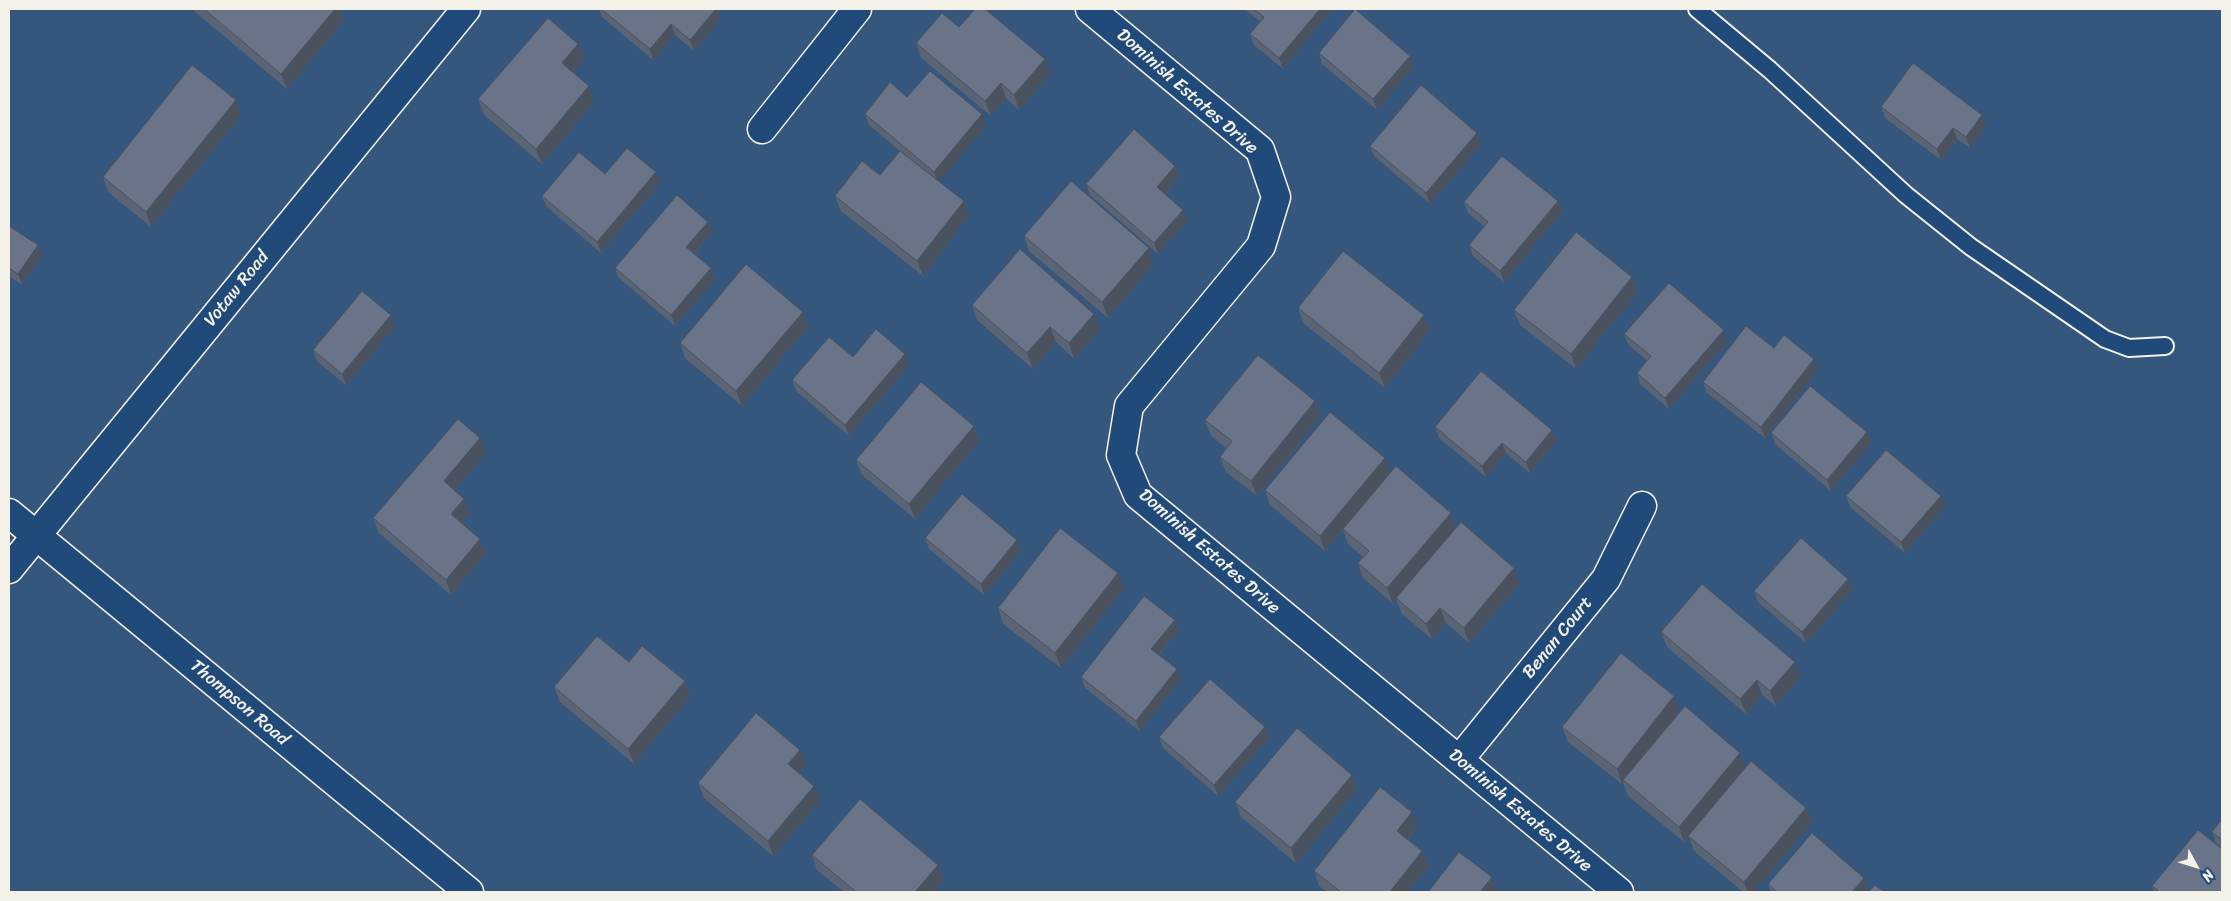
<!DOCTYPE html>
<style>
body{margin:0}
#map{position:relative;width:2231px;height:901px;overflow:hidden;background:#35577e;font-family:Sriracha,sans-serif}
canvas{display:block}
.frame{position:absolute;inset:0;border:10px solid #f4f1e8;pointer-events:none}
.north{position:absolute;left:2171px;top:841px;width:50px;height:50px;-webkit-text-stroke:4px #1f4a7a;paint-order:stroke;rotate:129deg;font-size:14px;font-weight:700;line-height:20px;text-align:center;color:#f4f1e8}
.north::after{content:'';display:block;margin:auto;width:18px;height:22px;background:#f4f1e8;clip-path:polygon(50% 0,100% 100%,50% 72%,0 100%)}
</style>
<div id="map">
<canvas width="2231" height="901"></canvas>
<div class="frame"></div>
<div class="north">N</div>
</div>
<script>
const c = document.querySelector('canvas').getContext('2d');
c.lineJoin = 'round';
const shape = rows => new Path2D(rows.map(r => 'M' + r).join(''));
function trace(path, color, width, dash) { c.strokeStyle = color; c.lineWidth = width; c.lineCap = dash ? 'butt' : 'round'; c.setLineDash(dash || []); c.stroke(path); }
function paint(path, color) { c.fillStyle = color; c.fill(path, 'evenodd'); }
function write(font, color, halo, rows, align = 'center') {
  c.font = font + ' Sriracha,sans-serif'; c.lineWidth = 4; c.setLineDash([]); c.textBaseline = 'middle'; c.strokeStyle = halo; c.fillStyle = color; for (const [text, x, y, turn = 0] of rows) {
    c.save(); c.translate(x, y); c.rotate((+turn || 0) * Math.PI / 180); c.textAlign = isNaN(turn) ? turn : align; if (halo) c.strokeText(text, 0, 0); c.fillText(text, 0, 0); c.restore();
  }
}
const lane = shape([
 [1697,9,1770,70,1906,195,1971,247,2105,339,2129,348,2165,346]
]);
const street = shape([
 [1090,9,1260,150,1276,197,1261,246,1129,406,1121,455,1138,495,1619,892],
 [762,129,857,9],
 [1459,760,1606,579,1642,506]
]);
const secondary = shape([
 [9,513,469,892],
 [9,569,466,9]
]);
trace(lane, '#f4f1e8', 20);
trace(street, '#f4f1e8', 31);
trace(secondary, '#f4f1e8', 31);
trace(lane, '#1f4a7a', 16);
trace(street, '#1f4a7a', 28);
trace(secondary, '#1f4a7a', 28);
paint(shape([
 [193,9,339,9,344,20,287,89,194,11],
 [599,9,718,9,721,18,694,51,675,35,653,60,602,17],
 [1245,9,1333,9,1283,69,1254,45,1250,34,1260,22],
 [959,27,1050,74,1019,110,1006,98,991,116,921,58,916,43],
 [578,44,584,59,573,72,594,101,542,164,484,115,478,99],
 [1319,53,1410,56,1414,66,1377,110,1322,64],
 [907,97,986,125,939,181,969,216,923,276,841,211,835,196,880,175,900,151,869,125,865,114],
 [236,100,241,115,151,227,108,192,103,177],
 [1881,107,1986,126,1970,148,1957,139,1941,160,1885,118],
 [1481,144,1430,204,1374,156,1370,146],
 [1175,166,1179,176,1165,194,1187,221,1158,254,1090,195,1086,184],
 [605,174,660,183,601,253,546,206,542,196],
 [1558,201,1562,212,1504,282,1473,256,1469,245,1484,226,1468,213,1464,202],
 [708,222,712,232,694,254,711,268,715,279,675,326,619,278,615,268],
 [9,226,42,256,22,285,9,276],
 [1024,236,1154,263,1108,318,1029,251],
 [1632,277,1637,292,1576,369,1520,325,1514,310],
 [972,305,1100,329,1074,359,1056,342,1033,369,977,320],
 [1298,308,1424,315,1430,330,1385,388,1303,323],
 [803,312,808,327,742,406,685,358,680,343],
 [395,326,346,385,317,361,313,350],
 [1624,334,1728,341,1669,409,1640,384,1637,373,1647,361,1628,344],
 [1774,348,1818,369,1765,438,1707,393,1703,382],
 [853,357,909,365,849,436,796,391,792,380],
 [1315,401,1320,416,1257,496,1226,472,1220,457,1226,448,1211,436,1205,420],
 [974,426,979,441,915,519,862,475,856,460],
 [1435,427,1552,430,1556,440,1530,473,1506,453,1486,477,1439,438],
 [1867,432,1871,443,1831,491,1775,444,1771,433],
 [486,453,454,490,464,499,470,514,462,524,480,539,486,554,451,595,379,533,373,518],
 [1391,473,1451,513,1456,528,1520,583,1469,643,1446,623,1432,639,1402,614,1396,599,1393,604,1363,578,1358,563,1363,557,1348,544,1343,530,1325,551,1270,505,1265,490],
 [1846,496,1945,507,1905,553,1850,507],
 [925,538,1017,540,1021,551,984,595,929,549],
 [1848,579,1852,590,1806,643,1758,602,1754,591],
 [1124,588,1061,668,1003,624,998,608],
 [1175,620,1178,631,1159,655,1181,679,1140,731,1085,688,1081,677],
 [1661,632,1800,677,1776,706,1762,695,1746,714,1667,647],
 [629,662,685,681,690,696,634,764,560,702,554,687],
 [1680,711,1661,734,1746,767,1806,808,1812,823,1754,892,1743,892,1694,851,1689,837,1684,842,1628,796,1623,783,1622,784,1568,742,1562,727],
 [1265,727,1269,738,1218,796,1163,748,1159,737],
 [806,766,799,773,820,801,773,856,704,798,698,783],
 [1352,775,1357,790,1296,863,1241,817,1235,802],
 [2222,819,2222,848,2216,843,2212,832],
 [1417,827,1408,839,1422,851,1428,866,1407,892,1327,892,1319,886,1314,871],
 [812,855,938,865,944,880,933,892,844,892,817,870],
 [1864,878,1868,889,1865,892,1771,892,1768,884],
 [2152,886,2222,892,2154,892]
]), '#5a6475');
paint(shape([
 [335,9,339,9,344,20,287,89,281,74],
 [716,9,718,9,721,18,694,51,690,40],
 [1320,9,1333,9,1283,69,1279,58],
 [671,24,675,35,653,60,650,49],
 [578,44,584,59,568,78,562,63],
 [1410,56,1414,66,1377,110,1373,99],
 [1045,59,1050,74,1019,110,1014,95],
 [1001,83,1006,98,991,116,985,101],
 [589,86,594,101,542,164,536,149],
 [236,100,241,115,151,227,146,212],
 [982,114,986,125,938,183,934,172],
 [1982,115,1986,126,1970,148,1966,137],
 [1953,128,1957,139,1941,160,1937,149],
 [1477,133,1481,144,1430,204,1426,193],
 [1175,166,1179,176,1161,198,1157,187],
 [656,172,660,183,601,253,597,242],
 [964,201,969,216,923,276,917,261],
 [1558,201,1562,212,1504,282,1500,271],
 [1183,210,1187,221,1158,254,1154,243],
 [708,222,712,232,690,258,686,247],
 [38,245,42,256,22,285,18,274],
 [1149,248,1154,263,1108,318,1102,302],
 [711,268,715,279,675,326,671,315],
 [1632,277,1637,292,1576,369,1571,354],
 [803,312,808,327,742,406,736,391],
 [1094,314,1100,329,1074,359,1069,343],
 [391,315,395,326,346,385,342,374],
 [1424,315,1430,330,1385,388,1379,373],
 [1050,327,1056,342,1033,369,1027,353],
 [1724,330,1728,341,1669,409,1665,398],
 [905,354,909,365,849,436,845,425],
 [1814,359,1818,369,1765,438,1761,427],
 [1315,401,1320,416,1257,496,1251,481],
 [974,426,979,441,915,519,909,504],
 [1552,430,1556,440,1530,473,1526,462],
 [1867,432,1871,443,1831,491,1827,480],
 [480,438,486,453,449,496,444,481],
 [1502,443,1506,453,1486,477,1482,466],
 [1385,458,1391,473,1325,551,1320,536],
 [1941,496,1945,507,1905,553,1901,542],
 [464,499,470,514,457,530,451,514],
 [1451,513,1456,528,1393,604,1387,588],
 [480,539,486,554,451,595,446,580],
 [1017,540,1021,551,984,595,981,584],
 [1514,568,1520,583,1469,643,1464,628],
 [1118,573,1124,588,1061,668,1055,653],
 [1848,579,1852,590,1806,643,1802,632],
 [1440,608,1446,623,1432,639,1426,624],
 [1175,620,1178,631,1155,659,1151,649],
 [1795,662,1800,677,1776,706,1770,691],
 [1177,669,1181,679,1140,731,1136,721],
 [1757,680,1762,695,1746,714,1740,699],
 [685,681,690,696,634,764,628,749],
 [1674,696,1680,711,1624,782,1623,780,1623,783,1622,784,1617,769],
 [1265,727,1269,738,1218,796,1214,785],
 [800,750,806,766,794,779,788,764],
 [1740,753,1746,768,1684,842,1679,827],
 [1352,775,1357,790,1296,863,1291,848],
 [814,786,820,801,773,856,768,841],
 [1806,808,1812,823,1754,892,1748,892,1744,882],
 [1412,812,1417,827,1402,846,1397,831],
 [1422,851,1428,866,1407,892,1390,892],
 [938,865,944,880,933,892,915,892],
 [1492,877,1497,892,1481,892,1481,891],
 [1864,878,1868,889,1865,892,1852,892]
]), '#4a515f');
const building = shape([
 [204,9,335,9,281,74,204,9],
 [601,9,716,9,690,40,671,24,650,49,601,9],
 [975,9,985,9,1045,59,1014,95,1001,83,985,101,916,43,942,13,959,27,975,9],
 [1254,9,1320,9,1279,58,1250,34,1264,17,1254,9],
 [1355,9,1410,56,1373,99,1319,53,1355,9],
 [548,18,578,44,562,63,589,86,536,149,478,99,548,18],
 [1913,63,1982,115,1966,137,1953,128,1937,149,1881,107,1913,63],
 [192,65,236,100,146,212,103,177,192,65],
 [930,71,982,114,934,172,865,114,890,82,907,97,930,71],
 [1421,85,1477,133,1426,193,1370,146,1421,85],
 [1134,129,1175,166,1157,187,1183,210,1154,243,1086,184,1134,129],
 [627,148,656,172,597,242,542,196,579,152,605,174,627,148],
 [900,151,964,201,917,261,835,196,862,161,880,175,900,151],
 [1502,156,1558,201,1500,271,1469,245,1488,222,1464,202,1502,156],
 [1071,181,1149,248,1102,302,1024,236,1071,181],
 [677,195,708,222,686,247,711,268,671,315,615,268,677,195],
 [9,226,38,245,18,274,9,268,9,226],
 [1576,232,1632,277,1571,354,1514,310,1576,232],
 [1020,249,1094,314,1069,343,1050,327,1027,353,972,305,1020,249],
 [1343,251,1424,315,1379,373,1298,308,1343,251],
 [746,264,803,312,736,391,680,343,746,264],
 [1669,283,1724,330,1665,398,1637,373,1651,356,1624,334,1669,283],
 [362,291,391,315,342,374,313,350,362,291],
 [1746,326,1774,348,1784,335,1814,359,1761,427,1703,382,1746,326],
 [876,329,905,354,845,425,792,380,829,337,853,357,876,329],
 [1258,355,1315,401,1251,481,1220,457,1232,441,1205,420,1258,355],
 [1481,371,1552,430,1526,462,1502,443,1482,466,1435,427,1481,371],
 [921,382,974,426,909,504,856,460,921,382],
 [1810,386,1867,432,1827,480,1771,433,1810,386],
 [1330,412,1385,458,1320,536,1265,490,1330,412],
 [458,419,480,438,444,481,464,499,451,514,480,539,446,580,373,518,458,419],
 [1886,450,1941,496,1901,542,1846,496,1886,450],
 [1396,466,1451,513,1387,588,1358,563,1369,551,1343,529,1396,466],
 [962,494,1017,540,981,584,925,538,962,494],
 [1461,522,1514,568,1464,628,1440,608,1426,624,1396,598,1461,522],
 [1060,528,1118,573,1055,653,998,608,1060,528],
 [1801,538,1848,579,1802,632,1754,591,1801,538],
 [1702,584,1795,662,1770,691,1757,680,1740,699,1661,632,1702,584],
 [1144,596,1175,620,1151,649,1177,669,1136,721,1081,677,1144,596],
 [597,636,629,662,642,646,685,681,628,749,554,687,597,636],
 [1621,653,1674,696,1617,769,1562,727,1621,653],
 [1210,679,1265,727,1214,785,1159,737,1210,679],
 [1685,706,1740,753,1679,827,1623,780,1685,706],
 [756,713,800,750,788,764,814,786,768,841,698,783,756,713],
 [1297,728,1352,775,1291,848,1235,802,1297,728],
 [1751,761,1806,808,1744,882,1688,836,1751,761],
 [1380,787,1412,812,1397,831,1422,851,1390,892,1341,892,1314,871,1380,787],
 [860,799,938,865,915,892,853,892,855,891,812,855,860,799],
 [2222,819,2222,840,2212,832,2222,819],
 [2198,830,2222,849,2222,892,2160,892,2152,886,2198,830],
 [1812,833,1864,878,1852,892,1777,892,1768,884,1812,833],
 [1459,852,1492,877,1481,891,1482,892,1428,892,1459,852],
 [1875,885,1884,892,1869,892,1875,885]
]);
paint(building, '#697488');
trace(building, '#4a515f', 1);
write('18px', '#f4f1e8', '#1f4a7a', [
 ["Dominish Estates Drive",1187,92,41],
 ["Votaw Road",237,289,-51],
 ["Dominish Estates Drive",1209,552,41],
 ["Benan Court",1558,638,-51],
 ["Thompson Road",239,703,40],
 ["Dominish Estates Drive",1520,811,40]
]);
</script>
